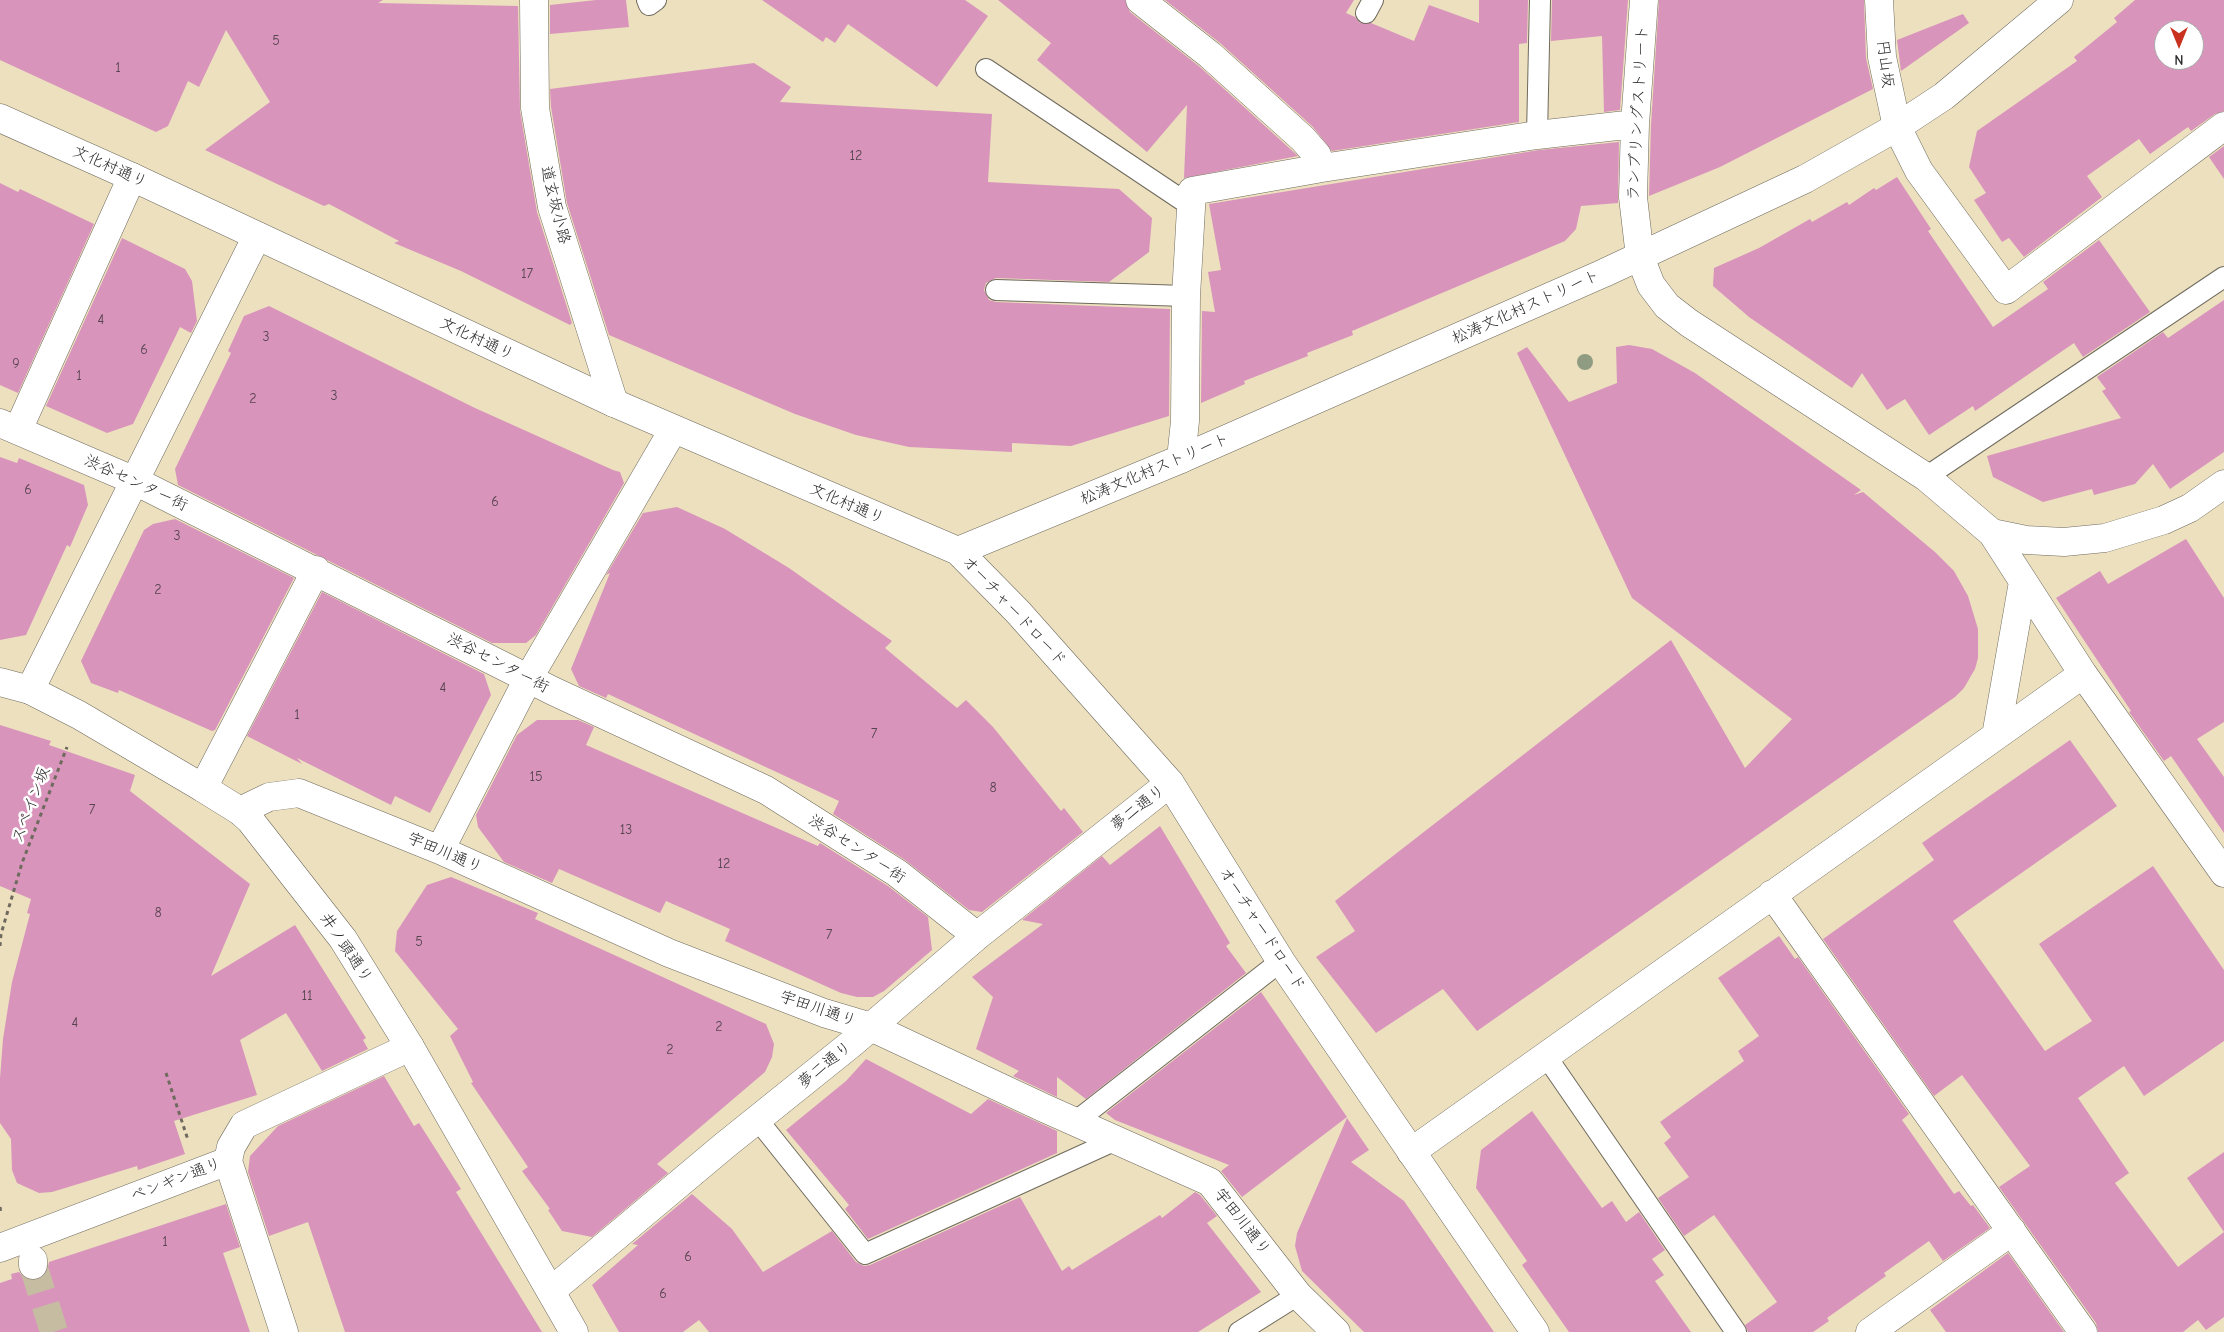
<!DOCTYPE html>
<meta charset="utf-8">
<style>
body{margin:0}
#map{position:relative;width:2224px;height:1332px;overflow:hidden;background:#ece0be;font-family:"Comic Neue",sans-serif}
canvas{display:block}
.north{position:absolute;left:2154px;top:20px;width:50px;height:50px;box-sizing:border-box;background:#fff;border:1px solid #aaa;border-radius:50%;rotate:180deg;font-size:14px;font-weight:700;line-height:20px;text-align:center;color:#2b2b2b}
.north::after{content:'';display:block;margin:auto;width:18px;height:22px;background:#c8321e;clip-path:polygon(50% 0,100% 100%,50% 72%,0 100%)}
</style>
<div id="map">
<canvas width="2224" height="1332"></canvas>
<div class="north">N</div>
</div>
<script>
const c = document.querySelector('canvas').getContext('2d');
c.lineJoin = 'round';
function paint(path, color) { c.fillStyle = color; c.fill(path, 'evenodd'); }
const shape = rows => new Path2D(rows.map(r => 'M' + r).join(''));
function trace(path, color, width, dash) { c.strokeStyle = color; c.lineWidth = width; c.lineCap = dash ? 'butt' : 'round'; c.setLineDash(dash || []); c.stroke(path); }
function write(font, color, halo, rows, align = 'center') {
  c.font = font + ' "Comic Neue","Klee One",sans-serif'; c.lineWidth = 5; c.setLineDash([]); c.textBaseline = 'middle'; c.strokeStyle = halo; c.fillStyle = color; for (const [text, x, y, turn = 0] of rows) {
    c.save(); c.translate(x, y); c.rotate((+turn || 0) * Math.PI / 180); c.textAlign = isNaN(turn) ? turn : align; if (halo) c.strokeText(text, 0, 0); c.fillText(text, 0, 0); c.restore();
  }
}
paint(shape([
 [0,0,383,0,378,3,518,6,520,111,537,212,572,323,570,325,461,271,394,243,399,241,329,204,324,206,205,150,270,102,226,30,199,87,188,81,168,126,156,132,0,60],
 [596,0,626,0,629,27,550,34,550,5],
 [762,0,965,0,988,16,937,87,848,24,835,43,826,37,823,42],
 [998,0,1125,0,1130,12,1200,67,1298,156,1184,178,1187,105,1147,152,1037,60,1051,43],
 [1165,0,1354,0,1346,13,1355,17,1360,23,1371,23,1414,41,1429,5,1479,23,1479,0,1528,0,1527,43,1519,44,1519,122,1332,151,1313,127,1220,43],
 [1552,0,1628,0,1620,110,1604,112,1602,36,1551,41],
 [1659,0,1864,0,1866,58,1873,89,1720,167,1649,196,1651,125],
 [2135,0,2224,0,2224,111,2215,114,2191,131,2188,127,2150,154,2139,139,2087,176,2102,197,2024,257,2009,238,2002,242,1974,200,1986,193,1969,167,1977,131,2077,61,2074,57,2117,22,2114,18],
 [2164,30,2194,30,2194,60,2164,60],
 [1963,14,1969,23,1901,71,1897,40],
 [754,63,791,87,780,102,992,114,988,182,1119,189,1152,218,1149,252,1109,282,996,278,986,283,984,290,989,300,996,302,1170,309,1169,416,1071,446,1012,443,1012,452,909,447,856,435,795,414,609,335,567,203,551,107,550,89],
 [1619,142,1618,203,1581,206,1576,229,1565,241,1352,331,1353,335,1307,353,1308,356,1244,381,1245,384,1201,403,1202,311,1215,312,1208,272,1221,270,1209,204,1539,150],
 [2224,146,2224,179,2209,157],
 [1897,177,1931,229,1928,231,1993,327,2048,289,2043,282,2099,240,2150,312,2083,357,2074,343,1975,411,1973,406,1929,435,1905,399,1887,410,1862,373,1852,388,1749,317,1713,286,1714,268,1759,248,1810,219,1812,222,1847,202,1849,205,1874,188,1876,190],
 [0,183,18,192,20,189,94,224,18,393,0,385],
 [122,238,185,269,192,281,197,321,191,333,180,327,133,424,107,433,46,406],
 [2224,300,2224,452,2170,489,2153,464,2135,484,2094,495,2092,489,2043,502,1993,477,1987,456,2121,418,2102,391,2106,389,2097,377,2163,332,2168,338],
 [269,306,475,408,613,470,620,472,624,483,536,635,526,643,492,643,178,485,175,469,231,353,228,351,244,316],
 [1629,345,1652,349,1695,373,1861,490,1854,495,1863,492,1935,552,1954,571,1968,596,1978,629,1978,658,1975,669,1964,688,1955,697,1477,1031,1443,989,1376,1033,1316,957,1355,931,1335,901,1671,640,1745,768,1792,719,1632,598,1517,353,1527,347,1569,402,1617,383,1616,347],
 [0,457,17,463,19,458,84,485,88,505,70,547,67,545,26,635,0,640],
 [677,507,725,529,789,568,892,641,885,648,957,708,966,700,993,727,1061,811,1064,808,1083,832,982,912,969,910,905,860,833,814,839,801,608,694,606,698,579,686,571,669,610,573,606,575,643,513],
 [175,519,294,578,215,730,212,731,119,690,118,693,91,683,81,661,144,530,153,524],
 [2186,539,2224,598,2224,722,2197,739,2224,777,2224,833,2171,756,2164,761,2129,712,2131,711,2056,598,2100,571,2108,584],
 [322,592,484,674,491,695,430,813,395,796,391,805,297,758,302,764,247,736],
 [537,720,578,720,594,727,586,745,818,846,820,843,888,886,928,917,932,950,884,991,873,997,857,997,841,993,725,941,730,929,666,901,660,913,559,869,552,883,504,862,478,827,476,815,517,735],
 [0,725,51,741,49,745,135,775,130,791,250,884,211,976,295,925,366,1038,363,1040,368,1049,322,1071,286,1013,240,1040,257,1095,174,1121,185,1154,138,1170,137,1166,52,1192,39,1193,17,1183,12,1170,11,1139,0,1123,0,1078,3,1039,12,982,30,914,27,913,31,899,0,886],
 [2070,740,2117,806,1953,921,2045,1051,2092,1021,2039,944,2153,866,2224,970,2224,1041,2144,1096,2124,1066,2078,1098,2129,1173,2115,1183,2178,1267,2224,1232,2187,1178,2224,1152,2224,1317,2206,1330,2198,1320,2183,1332,2098,1332,2096,1323,1999,1187,2030,1166,1962,1075,1934,1096,1823,939,1934,860,1922,843],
 [1160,826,1230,943,1226,946,1246,973,1086,1099,1057,1077,1057,1097,1013,1076,1019,1071,976,1049,993,997,972,977,1043,924,1022,920,1102,856,1110,865],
 [451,877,538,913,535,919,766,1024,774,1044,772,1057,765,1072,657,1164,668,1173,592,1237,562,1231,548,1210,550,1209,522,1171,528,1167,471,1083,473,1082,450,1036,458,1029,395,951,397,931,427,885],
 [1779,936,1795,959,1798,957,1909,1114,1902,1120,1954,1194,1959,1191,1971,1206,1973,1205,1990,1228,1943,1261,1929,1241,1884,1273,1886,1276,1827,1318,1829,1321,1813,1332,1748,1332,1745,1325,1777,1302,1714,1215,1684,1236,1658,1198,1689,1177,1664,1143,1671,1137,1660,1122,1744,1061,1738,1051,1759,1036,1718,978],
 [1261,992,1347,1117,1242,1197,1221,1171,1229,1165,1115,1120,1106,1113],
 [866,1059,971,1114,988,1099,1057,1131,1057,1153,868,1239,845,1209,849,1205,786,1130,846,1081],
 [384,1076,414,1126,419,1123,461,1189,456,1192,542,1332,345,1332,308,1222,269,1236,248,1172,250,1156,278,1126],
 [1532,1111,1602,1208,1612,1201,1626,1222,1639,1212,1665,1250,1652,1259,1664,1275,1655,1281,1691,1332,1569,1332,1522,1265,1527,1261,1476,1188,1481,1150],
 [1347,1118,1369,1150,1351,1162,1404,1201,1494,1332,1364,1332,1302,1271,1295,1246,1297,1233],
 [1195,1192,1200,1195,1217,1216,1207,1223,1261,1292,1198,1332,709,1332,699,1320,683,1332,619,1332,592,1285,638,1245,632,1244,692,1194,732,1229,763,1272,832,1231,856,1262,864,1266,870,1265,1020,1197,1062,1271,1069,1266,1072,1270,1160,1215,1162,1218],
 [226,1204,240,1247,223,1253,250,1332,0,1332,0,1283,12,1279,11,1274,19,1272,26,1279,33,1281,40,1279,47,1272,49,1262],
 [2008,1253,2064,1332,1946,1332,1930,1310]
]), '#d994bc');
trace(shape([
 [33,1265,54,1332]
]), '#c5bca1', 28, [28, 14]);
const service = shape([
 [647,0,649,5,656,0],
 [1366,13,1373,0],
 [986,69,1191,206],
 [1537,135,1540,0],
 [996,290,1186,296],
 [1926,477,2224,277],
 [1546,1056,1736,1332],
 [757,1119,865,1254,1116,1140],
 [1075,1122,1281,961],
 [1239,1332,1298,1295]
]);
const pedestrian = shape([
 [0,423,133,480],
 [33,1260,33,1265]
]);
const minor = shape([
 [534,0,535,108,552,207,614,403],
 [1140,0,1210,55,1303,139,1317,155,1322,168],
 [1644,0,1635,124,1633,197,1640,257,1651,285,1667,306,1689,323,1926,477,1992,533,2083,674,2224,873],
 [1879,0,1882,57,1897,127,1919,171,2006,290,2224,126],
 [18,430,132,177],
 [1181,459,1185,421,1186,296,1192,191,1322,168,1537,135,1635,124],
 [133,480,553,691,766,790,897,873,977,936],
 [1992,533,2026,540,2064,542,2105,538,2164,520,2190,508,2224,484],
 [30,690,257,236],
 [1996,736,2023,582],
 [203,788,316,570],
 [240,811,269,797,299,793,440,850,669,953,824,1013,871,1027,1044,1108,1210,1182,1298,1295,1336,1332],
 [440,850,528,679,673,430],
 [1772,894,2083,1332],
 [1411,1152,2083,674],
 [228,1161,231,1147,244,1125,410,1047],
 [228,1161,284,1332],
 [0,1248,228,1161],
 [551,1291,724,1146,851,1044,977,936,1170,783],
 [1870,1332,2012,1231]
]);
const tertiary = shape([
 [0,118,132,177,614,403,958,551,1018,612,1170,783,1282,963,1535,1332],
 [958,551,1181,459,1604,273,1805,179,1897,127,1944,96,2059,0],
 [0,682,30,690,79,715,203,788,240,811,250,820,343,939,410,1047,574,1332]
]);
trace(service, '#6f6a5e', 22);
trace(pedestrian, '#6f6a5e', 29);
trace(minor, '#6f6a5e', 29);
trace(tertiary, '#6f6a5e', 29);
trace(shape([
 [0,946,1,934,22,863,67,747],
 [166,1073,188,1140],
 [0,1207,1,1214]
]), '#6f6a5e', 3, [4, 4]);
trace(service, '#fff', 20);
trace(pedestrian, '#fff', 28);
trace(minor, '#fff', 28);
trace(tertiary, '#fff', 28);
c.fillStyle = '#909c82';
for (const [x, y] of [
 [1585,362]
]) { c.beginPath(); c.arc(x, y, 8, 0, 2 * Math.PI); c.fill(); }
write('14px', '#56454f', null, [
 ["5",276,41],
 ["1",118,68],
 ["12",856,156],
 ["17",527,274],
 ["4",101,320],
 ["3",266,337],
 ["6",144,350],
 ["9",16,364],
 ["1",79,376],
 ["3",334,396],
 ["2",253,399],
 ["6",28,490],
 ["6",495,502],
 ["3",177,536],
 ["2",158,590],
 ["4",443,688],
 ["1",297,715],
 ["7",874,734],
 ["15",536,777],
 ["8",993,788],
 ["7",92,810],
 ["13",626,830],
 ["12",724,864],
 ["8",158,913],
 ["7",829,935],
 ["5",419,942],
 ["11",307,996],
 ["4",75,1023],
 ["2",719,1027],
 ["2",670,1050],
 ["1",165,1242],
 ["6",688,1257],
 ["6",663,1294]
]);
write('16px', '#2b2b2b', '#fff', [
 ["円山坂",1885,64,83],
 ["ランブリングストリート",1638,113,-87],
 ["文化村通り",110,167,24],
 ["道玄坂小路",555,205,76],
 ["松涛文化村ストリート",1526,307,-24],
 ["文化村通り",477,339,25],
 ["松涛文化村ストリート",1155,469,-23],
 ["渋谷センター街",136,483,25],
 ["文化村通り",847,504,23],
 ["オーチャードロード",1014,611,47],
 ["渋谷センター街",498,663,27],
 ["スペイン坂",31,805,-69],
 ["夢二通り",1138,808,-38],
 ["渋谷センター街",857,849,33],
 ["宇田川通り",445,853,23],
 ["オーチャードロード",1262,929,57],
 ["井ノ頭通り",346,948,56],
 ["宇田川通り",818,1009,19],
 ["夢二通り",825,1065,-39],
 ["ペンギン通り",176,1180,-21],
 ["宇田川通り",1242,1222,52]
]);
</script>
